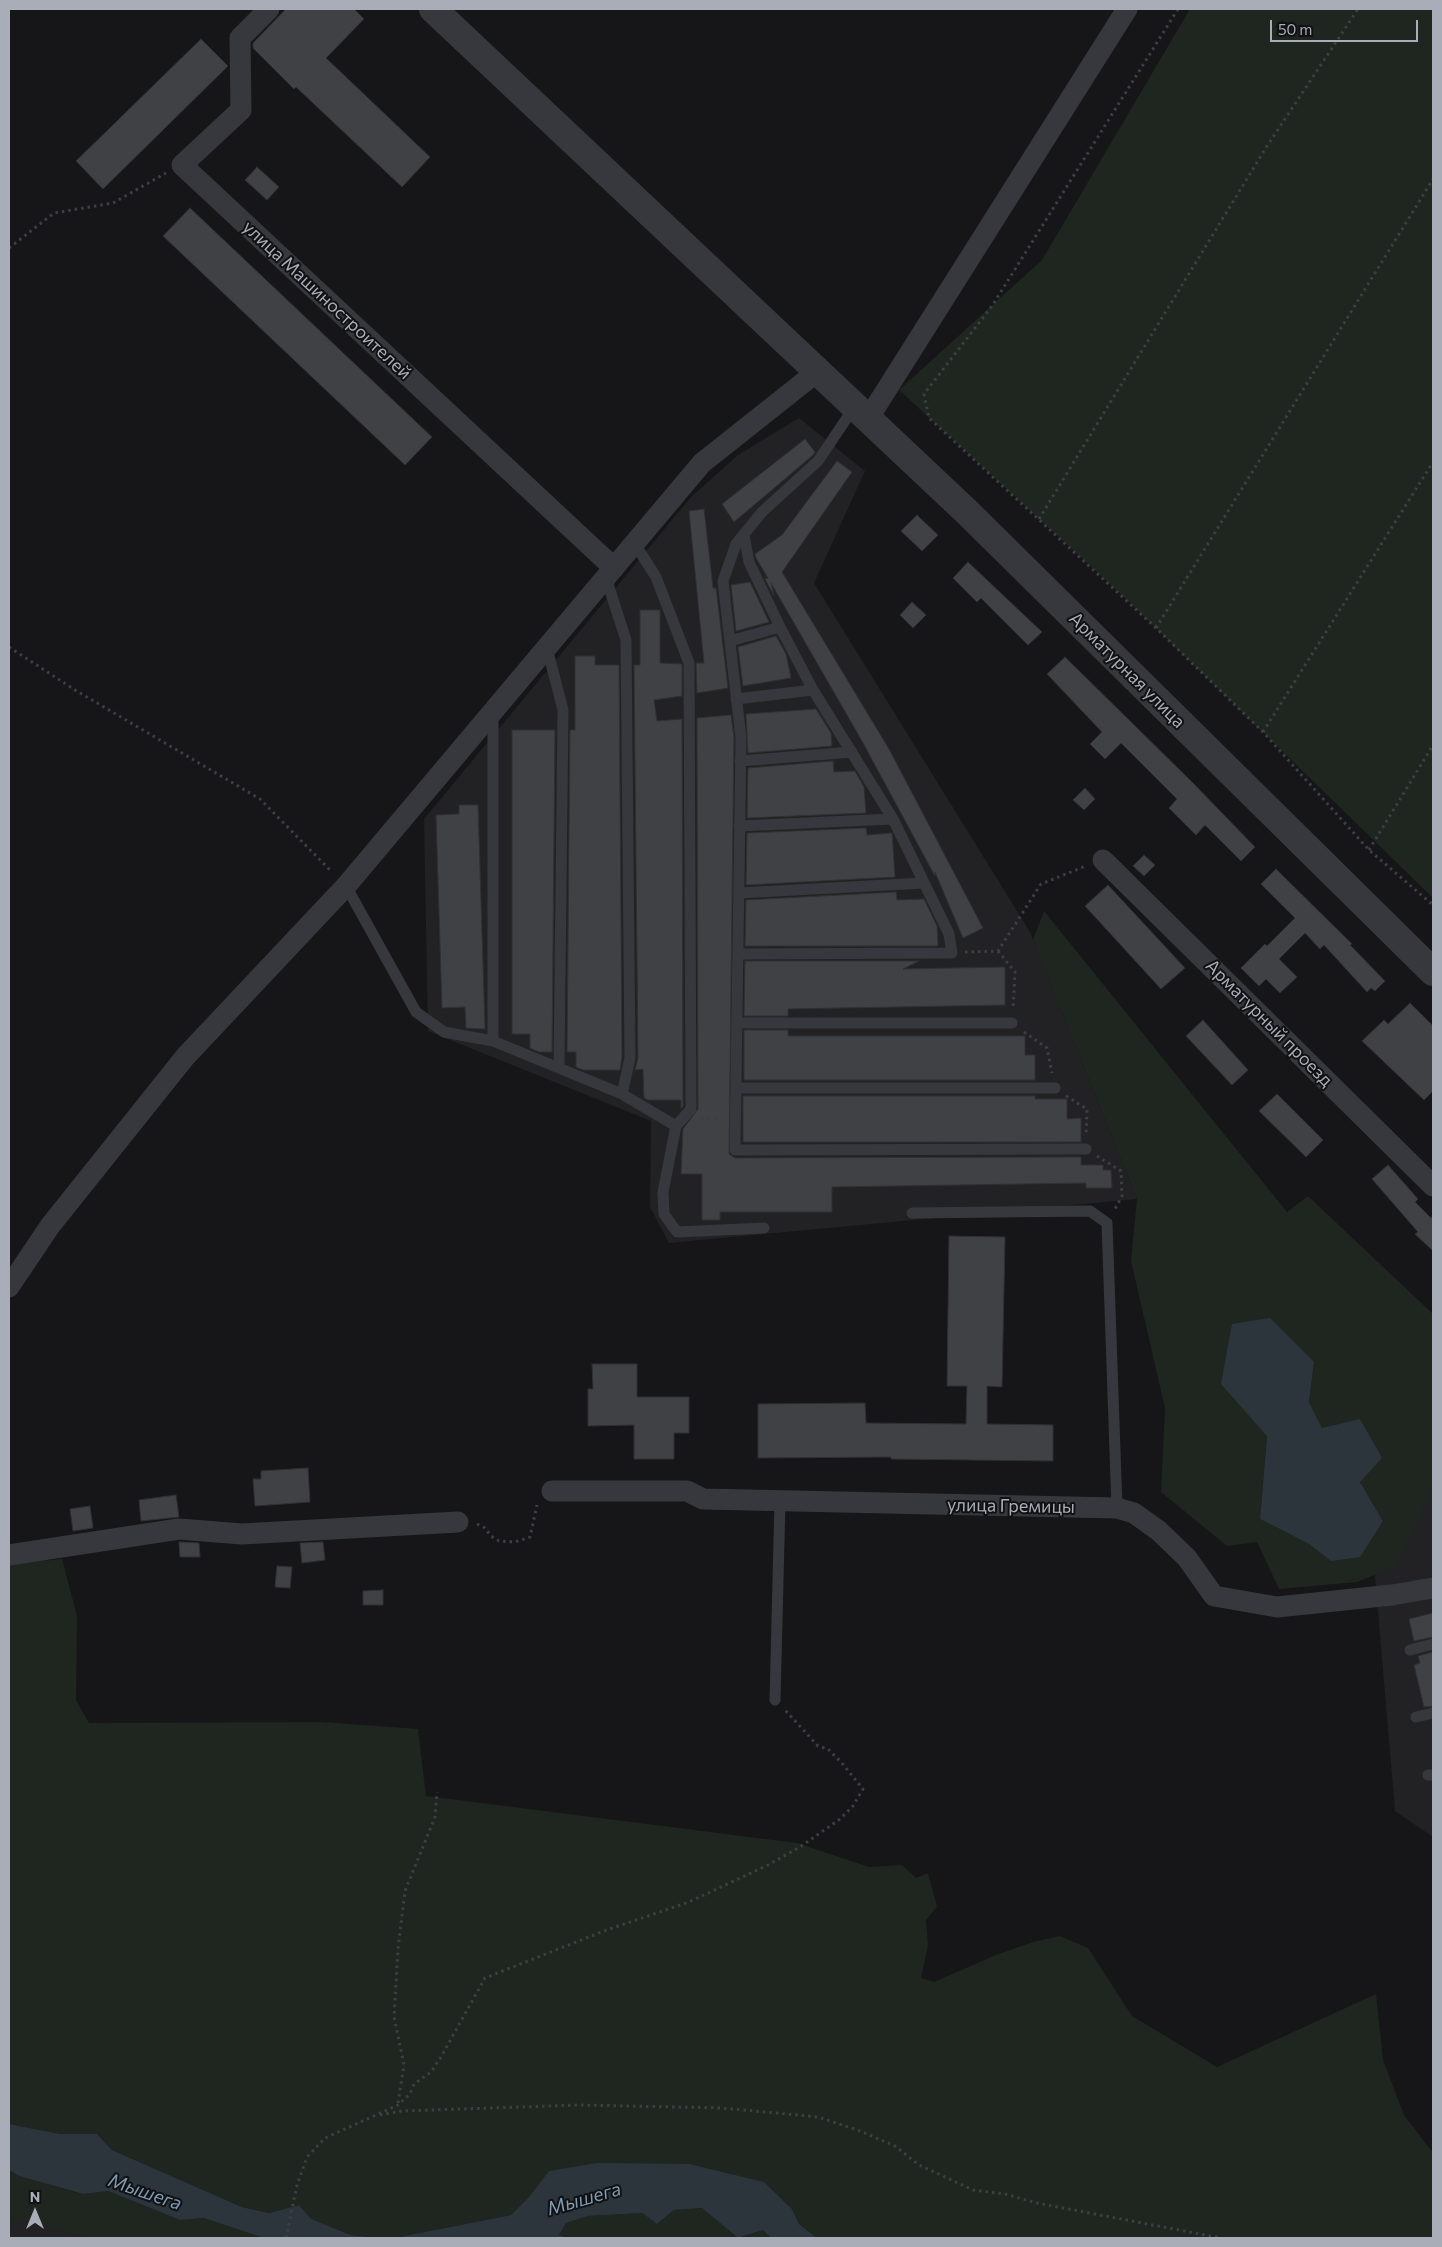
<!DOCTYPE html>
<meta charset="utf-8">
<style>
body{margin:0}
#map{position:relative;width:1442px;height:2247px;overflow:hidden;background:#161618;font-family:Commissioner,sans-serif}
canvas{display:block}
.frame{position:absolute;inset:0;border:10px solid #a8adb8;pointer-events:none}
.north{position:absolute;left:10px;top:2187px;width:50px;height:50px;-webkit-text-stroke:4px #111113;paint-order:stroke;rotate:0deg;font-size:14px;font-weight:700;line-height:20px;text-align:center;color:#a8adb8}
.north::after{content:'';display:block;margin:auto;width:18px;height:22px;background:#a8adb8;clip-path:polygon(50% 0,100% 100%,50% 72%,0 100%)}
.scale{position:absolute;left:1270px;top:20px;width:148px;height:22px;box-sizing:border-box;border:2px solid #a8adb8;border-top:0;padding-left:6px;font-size:15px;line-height:18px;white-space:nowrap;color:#a8adb8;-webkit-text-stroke:4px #111113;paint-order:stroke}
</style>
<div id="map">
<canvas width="1442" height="2247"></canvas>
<div class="frame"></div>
<div class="north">N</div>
<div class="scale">50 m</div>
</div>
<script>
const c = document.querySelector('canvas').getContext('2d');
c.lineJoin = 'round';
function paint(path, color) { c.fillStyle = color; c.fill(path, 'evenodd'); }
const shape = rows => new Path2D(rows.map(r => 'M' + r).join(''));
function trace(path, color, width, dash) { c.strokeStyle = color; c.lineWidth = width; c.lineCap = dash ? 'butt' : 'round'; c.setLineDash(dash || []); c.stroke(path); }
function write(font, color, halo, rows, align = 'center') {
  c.font = font + ' Commissioner,sans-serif'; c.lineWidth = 4; c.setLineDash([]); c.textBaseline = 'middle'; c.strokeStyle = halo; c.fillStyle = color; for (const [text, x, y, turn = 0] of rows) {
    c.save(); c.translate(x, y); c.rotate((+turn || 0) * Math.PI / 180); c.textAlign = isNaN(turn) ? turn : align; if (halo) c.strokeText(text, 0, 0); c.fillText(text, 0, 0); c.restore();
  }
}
paint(shape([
 [799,418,865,471,814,583,1030,932,1137,1199,669,1243,650,1207,651,1121,428,1031,424,819,691,497,738,455],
 [1433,1479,1433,1837,1395,1811,1374,1564],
 [9,2216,35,2222,88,2238,9,2238]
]), '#222225');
paint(shape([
 [1190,9,1433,9,1433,898,1124,597,899,390,1042,260],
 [1044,911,1287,1212,1308,1196,1433,1314,1433,1486,1395,1567,1357,1582,1279,1589,1257,1542,1227,1546,1161,1492,1165,1408,1131,1261,1137,1199,1033,940],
 [1314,1362,1309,1402,1322,1428,1360,1482,1383,1521,1331,1561,1309,1544,1260,1519,1267,1436],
 [62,1559,77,1616,76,1700,89,1723,322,1722,418,1729,426,1796,797,1843,869,1867,902,1865,916,1878,928,1873,937,1907,926,1920,928,1945,921,1978,934,1982,996,1955,1033,1942,1060,1936,1088,1948,1132,2016,1217,2067,1376,1994,1383,2060,1404,2115,1433,2153,1433,2238,817,2238,799,2224,792,2209,764,2182,530,2196,511,2215,394,2238,378,2238,351,2235,310,2219,299,2205,269,2213,242,2207,112,2150,97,2134,61,2134,9,2124,9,1564],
 [9,2170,19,2176,82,2194,108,2191,180,2220,204,2218,264,2238,88,2238,9,2216],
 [702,2208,738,2238,568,2238,559,2235,566,2223,588,2216,642,2213,657,2224,674,2210],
 [763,2230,771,2238,740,2238]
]), '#1e261f');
paint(shape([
 [1270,1318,1314,1362,1309,1402,1322,1428,1360,1419,1382,1458,1360,1482,1383,1521,1360,1557,1331,1561,1309,1544,1260,1519,1267,1436,1221,1384,1232,1324],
 [9,2124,61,2134,97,2134,112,2150,242,2207,269,2213,299,2205,311,2219,351,2235,378,2238,264,2238,204,2218,180,2220,108,2191,83,2194,19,2176,9,2170],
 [597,2163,689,2164,764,2182,792,2209,799,2224,817,2238,771,2238,763,2230,738,2238,702,2208,674,2210,657,2224,642,2213,588,2216,566,2223,559,2235,568,2238,394,2238,511,2215,530,2196,549,2171]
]), '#2c353c');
const building = shape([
 [286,9,354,9,364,19,326,58,430,157,402,187,296,87,294,89,253,48,253,43,286,9],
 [201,39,228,66,103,189,76,161,201,39],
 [257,167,279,187,267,200,245,180,257,167],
 [190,208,432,437,405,465,163,236,190,208],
 [805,439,815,452,813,455,734,522,722,504,805,439],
 [837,461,852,472,782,572,889,749,983,928,963,938,935,872,935,876,862,741,771,583,774,596,765,579,768,578,756,558,755,554,782,535,837,461],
 [704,509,713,588,716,588,728,688,697,693,696,663,704,663,689,511,704,509],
 [917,515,938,535,922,551,901,531,917,515],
 [968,562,1042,632,1028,645,981,598,977,602,953,578,968,562],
 [750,582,769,622,736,631,731,585,750,582],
 [912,602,926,615,913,628,900,615,912,602],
 [640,610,660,610,660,663,682,664,682,696,654,700,657,721,682,719,683,1106,681,1109,681,1100,648,1100,644,1098,643,1069,635,1070,638,1058,634,665,640,665,640,610],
 [776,636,786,654,791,678,743,686,738,647,776,636],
 [575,656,595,656,595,665,619,665,622,1057,620,1070,583,1070,576,1067,576,1052,567,1052,570,730,575,730,575,656],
 [1065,657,1193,783,1255,847,1241,861,1205,825,1196,835,1169,808,1177,799,1121,743,1105,759,1090,744,1102,732,1047,674,1065,657],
 [816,709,831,733,832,746,748,753,746,714,816,709],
 [731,715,734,738,729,1154,735,1158,1081,1157,1081,1165,1103,1165,1103,1170,1111,1170,1112,1188,1086,1188,1086,1183,832,1187,832,1212,720,1212,720,1220,702,1220,702,1174,681,1174,683,1129,698,1109,697,718,731,715],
 [512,730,555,730,552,1052,539,1052,530,1048,530,1034,512,1034,512,730],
 [833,761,834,772,855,771,864,787,866,813,747,818,748,768,833,761],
 [1085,788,1095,799,1084,810,1073,800,1085,788],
 [459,805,478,805,485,1029,466,1028,465,1007,442,1008,436,815,459,814,459,805],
 [866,828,867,835,892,833,895,877,746,885,747,833,866,828],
 [1144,855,1155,865,1144,876,1133,866,1144,855],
 [1276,869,1352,944,1350,945,1385,981,1375,991,1371,988,1367,992,1324,945,1320,949,1305,933,1279,959,1297,977,1280,993,1266,979,1259,986,1241,968,1265,944,1267,946,1295,918,1261,884,1276,869],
 [1108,885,1185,968,1161,989,1085,906,1108,885],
 [896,892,897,900,924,899,937,926,938,946,745,946,746,900,896,892],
 [745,961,919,961,903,969,1005,967,1005,1005,788,1009,788,1016,744,1016,745,961],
 [1410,1003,1433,1026,1433,1091,1424,1100,1362,1041,1384,1020,1388,1024,1410,1003],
 [1203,1020,1248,1070,1232,1085,1186,1036,1203,1020],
 [744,1030,788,1030,788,1036,1025,1036,1025,1055,1035,1055,1035,1080,744,1080,744,1030],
 [1277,1094,1323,1140,1306,1157,1259,1111,1277,1094],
 [743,1096,1035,1096,1035,1099,1067,1099,1067,1119,1081,1118,1081,1142,743,1142,743,1096],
 [1388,1165,1418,1199,1415,1202,1431,1218,1433,1215,1433,1251,1415,1234,1418,1232,1372,1179,1388,1165],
 [949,1236,1005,1237,1002,1387,987,1386,987,1424,1053,1425,1053,1461,891,1459,891,1457,758,1458,758,1404,865,1403,866,1423,966,1424,967,1386,947,1386,949,1236],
 [592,1364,637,1364,637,1397,689,1397,689,1433,674,1433,674,1459,634,1459,634,1425,588,1426,588,1389,593,1389,592,1364],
 [308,1468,310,1502,255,1506,253,1479,261,1479,261,1471,308,1468],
 [176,1495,179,1517,141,1521,139,1500,176,1495],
 [90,1506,93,1528,73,1531,70,1509,90,1506],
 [179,1542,199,1543,200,1557,180,1557,179,1542],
 [323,1542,325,1560,302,1563,300,1543,323,1542],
 [277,1566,292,1567,290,1588,275,1587,277,1566],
 [383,1590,383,1605,363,1605,363,1591,383,1590],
 [1433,1613,1433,1637,1414,1641,1409,1619,1433,1613],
 [1433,1652,1433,1706,1424,1707,1414,1665,1420,1663,1418,1656,1433,1652]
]);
paint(building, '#404145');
trace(building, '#303034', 1);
trace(shape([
 [1178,9,992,306,924,394,929,418,1156,628,1263,732,1369,850,1433,905],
 [9,248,54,213,113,203,166,173],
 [1039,519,1267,146,1358,9],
 [1156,628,1433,179],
 [9,647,75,690,260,799,332,872],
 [1263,732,1433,462],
 [1369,850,1433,745],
 [998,951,1015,972,1013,1010],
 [965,952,998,951,1041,884,1086,866],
 [1024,1032,1047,1048,1052,1073],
 [1066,1096,1087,1109,1086,1136],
 [701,1119,720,1119],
 [1097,1156,1121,1171,1122,1196,1114,1211],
 [477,1524,485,1528,491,1536,499,1541,515,1542,530,1537,537,1505],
 [398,2103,404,2065,394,2017,398,1949,405,1891,435,1817,437,1792],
 [380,2115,402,2111,580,2105,722,2108,818,2117,860,2131,895,2146,919,2165,973,2190,1005,2194,1037,2203,1221,2238],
 [286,2238,297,2185,307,2157,325,2138,398,2105,410,2094,414,2084,431,2072,441,2057,485,1978,604,1931,689,1902,768,1865,800,1847,840,1819,853,1806,863,1789,841,1762,828,1749,818,1746,785,1710]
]), '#3d3f44', 3, [2.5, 4]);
trace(shape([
 [855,406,818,461,762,512,736,544,723,581,741,738,735,1150,1086,1149],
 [635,544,656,577,689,663,691,1109,676,1126,663,1192,664,1214,677,1232,764,1228],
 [606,578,626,640,630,1058,622,1094],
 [730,641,780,627],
 [547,648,563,710,559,1068],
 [736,699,813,690],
 [493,713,493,1041],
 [740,761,852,752],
 [739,826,893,819],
 [346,886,416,1012,444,1032,493,1041,622,1094,676,1126],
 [739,893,924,883],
 [738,954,952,953,949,934,893,819,813,690,780,627,749,562,744,535],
 [737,1023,1012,1023],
 [736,1088,1055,1088],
 [912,1213,1090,1211,1107,1223,1117,1508],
 [1410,1650,1433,1644],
 [775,1700,780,1501],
 [1416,1717,1433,1713],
 [1428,1775,1433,1775]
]), '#37383d', 11);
trace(shape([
 [269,9,240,38,241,110,182,165,614,568],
 [868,419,1127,9],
 [1103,860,1433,1186],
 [9,1287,50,1226,185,1057,346,886,702,463,818,371],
 [552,1491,687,1491,703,1499,1117,1508,1134,1513,1159,1531,1187,1558,1214,1596,1277,1607,1392,1595,1433,1588],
 [9,1555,179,1529,242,1534,458,1522]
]), '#37383d', 21);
trace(shape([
 [433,9,967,512,1433,972]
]), '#37383d', 28);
write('18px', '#a8adb8', '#111113', [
 ["улица Машиностроителей",327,300,43],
 ["Арматурная улица",1127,670,45],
 ["Арматурный проезд",1269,1023,45],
 ["улица Гремицы",1011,1506,1]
]);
write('italic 19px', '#7f9bb3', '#111113', [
 ["Мышега",145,2192,19],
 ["Мышега",584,2199,-16]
]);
</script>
